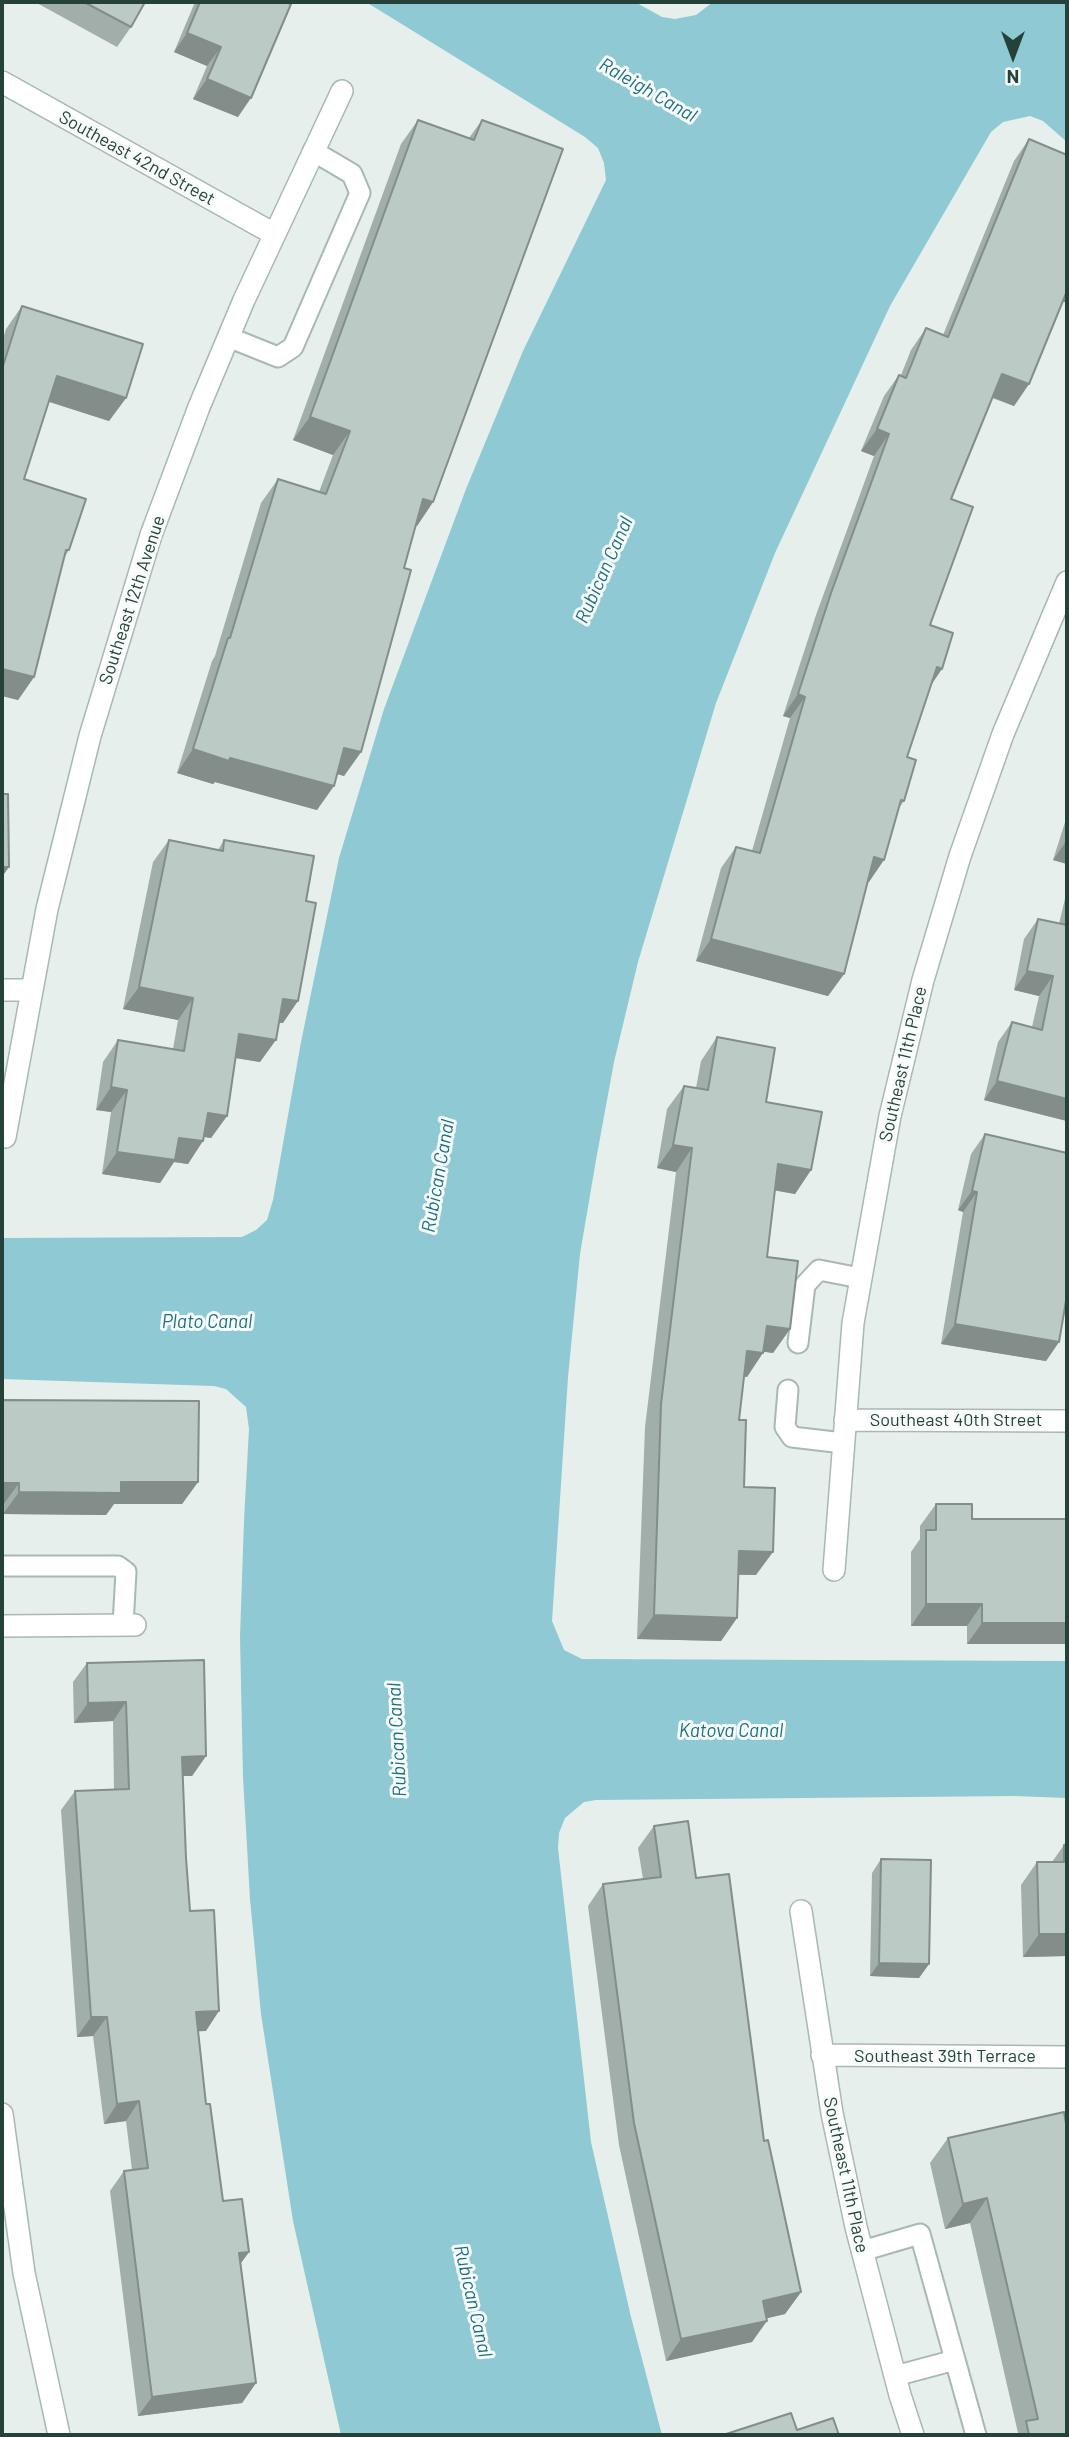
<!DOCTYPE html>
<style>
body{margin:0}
#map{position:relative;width:1069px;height:2437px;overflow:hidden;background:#e6efeb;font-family:Barlow,sans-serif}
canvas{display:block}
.frame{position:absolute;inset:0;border:4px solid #24423a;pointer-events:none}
.north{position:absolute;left:978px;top:21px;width:70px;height:70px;-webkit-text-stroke:5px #f7fbf9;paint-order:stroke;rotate:180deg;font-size:19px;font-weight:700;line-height:28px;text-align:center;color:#24423a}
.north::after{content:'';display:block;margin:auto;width:24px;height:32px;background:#24423a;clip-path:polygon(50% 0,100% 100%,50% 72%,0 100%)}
</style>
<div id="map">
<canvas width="1069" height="2437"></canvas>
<div class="frame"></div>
<div class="north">N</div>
</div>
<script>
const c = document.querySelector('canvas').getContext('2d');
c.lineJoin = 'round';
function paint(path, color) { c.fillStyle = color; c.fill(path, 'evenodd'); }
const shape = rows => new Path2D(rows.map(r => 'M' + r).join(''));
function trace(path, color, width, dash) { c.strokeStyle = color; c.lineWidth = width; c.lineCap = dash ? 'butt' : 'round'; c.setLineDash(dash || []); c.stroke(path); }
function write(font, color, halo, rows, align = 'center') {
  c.font = font + ' Barlow,sans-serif'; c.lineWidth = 6; c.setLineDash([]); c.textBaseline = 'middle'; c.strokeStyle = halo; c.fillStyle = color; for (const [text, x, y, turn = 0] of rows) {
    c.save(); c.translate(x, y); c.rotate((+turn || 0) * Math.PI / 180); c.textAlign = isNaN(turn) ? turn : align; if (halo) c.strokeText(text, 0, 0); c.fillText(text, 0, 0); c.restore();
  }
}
paint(shape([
 [366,2,635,2,662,17,675,19,696,15,713,2,1067,2,1067,142,1043,121,1030,116,1003,122,991,132,890,306,775,553,716,703,638,962,614,1062,596,1160,580,1254,568,1377,552,1621,564,1650,582,1659,1067,1661,1067,1798,1014,1796,596,1800,584,1802,565,1818,559,1833,558,1848,591,2142,631,2317,662,2435,341,2435,293,2221,261,2014,250,1899,243,1777,240,1637,244,1521,249,1429,246,1407,226,1389,214,1386,2,1379,2,1238,242,1237,256,1230,267,1220,273,1200,301,1042,339,858,384,709,466,489,523,351,606,180,604,163,598,148,585,137]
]), '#8ec9d4');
const service = shape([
 [228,337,278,357,293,347,360,193,352,174,313,151],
 [798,1343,805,1285,819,1270,860,1278],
 [788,1390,785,1427,792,1437,843,1443],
 [2,1566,118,1566,126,1572,123,1625],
 [862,2251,920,2234,976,2435],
 [895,2376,955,2360]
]);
const minor = shape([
 [2,82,274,234],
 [2,990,31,990],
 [5,1137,47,909,90,736,151,535,199,407,244,300,342,91],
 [845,1420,1067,1421],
 [834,1570,853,1323,890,1116,923,980,960,856,1003,734,1067,582],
 [2,1626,135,1625],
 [801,1911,832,2113,856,2227,900,2395,913,2435],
 [822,2055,1067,2057],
 [2,2114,24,2273,59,2435]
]);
trace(service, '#a8b8b2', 23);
trace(minor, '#a8b8b2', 24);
trace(service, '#fff', 19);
trace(minor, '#fff', 21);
paint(shape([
 [35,2,145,2,131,27,117,47],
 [195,2,285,2,238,117,193,99,207,66,174,52],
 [418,120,469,138,482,120,433,502,417,526,416,526,404,568,361,752,344,776,337,774,317,810,215,782,213,784,177,773,212,661,215,656,261,503,278,479,319,492,333,455,293,440,401,144],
 [1029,139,1067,155,1067,303,1063,301,1029,384,1014,406,992,398,951,499,930,625,932,683,907,757,904,801,899,808,869,882,868,881,844,974,828,996,696,961,721,868,736,847,752,851,790,718,783,716,816,615,874,456,861,451,884,396,899,375,901,375,911,350,926,328,943,335,1014,161],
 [22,306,126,398,109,421,49,402,24,479,69,550,64,558,34,677,18,700,2,696,2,342,6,329],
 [1067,816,1067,864,1053,860],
 [169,840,218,850,224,840,283,1023,279,1023,260,1062,235,1058,227,1116,211,1138,204,1137,188,1164,174,1162,160,1183,102,1174,111,1112,96,1110,103,1062,118,1040,173,1049,178,1020,123,1009,153,862],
 [1067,890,1067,1121,984,1100,998,1042,1012,1022,1032,1027,1039,996,1014,990,1024,939,1038,919,1059,924],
 [717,1037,766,1102,811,1170,795,1194,775,1190,767,1257,790,1329,773,1353,763,1351,747,1377,744,1376,739,1420,744,1487,756,1575,738,1575,737,1618,721,1641,637,1639,645,1427,676,1172,657,1168,667,1109,684,1086,696,1088,701,1061],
 [985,1134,1059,1342,1046,1361,941,1344,963,1212,958,1210,971,1154],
 [2,1400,198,1482,182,1504,114,1504,106,1515,3,1514],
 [936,1504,972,1519,1067,1644,967,1644,967,1626,911,1626,911,1552,920,1539,920,1526],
 [87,1663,206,1756,192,1776,183,1776,186,1858,190,1911,206,2031,198,2031,206,2104,223,2201,249,2252,241,2263,256,2383,242,2403,138,2416,110,2191,124,2171,132,2170,126,2121,104,2124,93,2036,77,2037,61,1810,75,1791,114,1789,113,1721,74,1723,73,1682],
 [654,1826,696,1878,764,2141,801,2292,785,2314,767,2318,752,2342,666,2361,619,2145,588,1906,603,1884,643,1879,638,1848],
 [1067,1844,1067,1956,1023,1957,1021,1885,1037,1862,1052,1862,1064,1845],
 [881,1859,929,1964,919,1978,870,1976,872,1873],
 [1064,2112,1067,2435,1016,2435,1018,2433,970,2223,945,2229,930,2163,948,2138]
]), '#a1aea9');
paint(shape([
 [187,33,221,47,207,66,174,52],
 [207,79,251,98,238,117,193,99],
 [1067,285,1067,303,1058,299],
 [1002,374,1029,384,1014,406,987,395],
 [57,376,126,398,109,421,41,399],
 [310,417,350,431,333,455,293,440],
 [877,429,889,434,874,456,861,451],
 [423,499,433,502,417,526,406,522],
 [937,667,942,669,927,691],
 [2,669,34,677,18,700,2,696],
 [798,694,805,697,790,718,783,716],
 [344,748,361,752,344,776,328,771],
 [193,749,230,758,334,786,317,810,215,782,213,784,177,773],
 [1067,840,1067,864,1053,860],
 [874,857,884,860,869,882,859,879],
 [2,867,9,867,2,877],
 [711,939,844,974,828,996,696,961],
 [1027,971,1053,976,1039,996,1014,990],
 [139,987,193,998,178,1020,123,1009],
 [283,999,298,1001,283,1023,267,1021],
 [239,1034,276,1040,260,1062,224,1056],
 [997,1081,1067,1099,1067,1121,984,1100],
 [111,1087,127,1090,111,1112,96,1110],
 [208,1113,227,1116,211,1138,192,1135],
 [179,1138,203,1141,188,1164,174,1162,160,1183,102,1174,117,1152],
 [673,1145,692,1148,676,1172,657,1168],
 [778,1164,811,1170,795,1194,761,1188],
 [972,1191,977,1192,963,1212,958,1210],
 [955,1324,1059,1342,1046,1361,941,1344],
 [767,1326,790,1329,773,1353,750,1350],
 [747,1351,763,1353,747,1377,731,1375],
 [121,1482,198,1482,182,1504,114,1504,106,1515,3,1514,19,1492],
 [2,1483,19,1483,3,1505,2,1505],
 [739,1551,773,1552,756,1575,723,1574],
 [926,1604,982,1604,967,1626,911,1626],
 [654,1615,737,1618,721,1641,637,1639],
 [982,1623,1067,1623,1067,1644,967,1644],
 [126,1702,113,1721,74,1723,88,1703],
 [206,1756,192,1776,169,1776,182,1757],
 [1039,1934,1067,1934,1067,1956,1023,1957],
 [879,1963,929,1964,919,1978,870,1976],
 [219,2011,206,2031,182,2032,196,2012],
 [91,2017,107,2017,93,2036,77,2037],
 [139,2101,126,2121,104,2124,117,2104],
 [987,2198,970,2223,945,2229,963,2204],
 [249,2252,235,2271,239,2253],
 [801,2292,785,2314,747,2323,763,2301],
 [767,2321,752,2342,666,2361,681,2339],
 [256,2383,242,2403,138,2416,152,2397]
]), '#838d89');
const building = shape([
 [84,2,145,2,131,27,84,2],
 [200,2,285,2,291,4,251,98,207,79,221,47,187,33,200,2],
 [418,120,474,140,482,120,563,149,433,502,423,499,404,568,411,570,361,752,344,748,334,786,230,758,229,761,193,749,228,638,230,638,278,479,326,494,350,431,310,417,418,120],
 [1029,139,1067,155,1067,291,1029,384,1002,374,951,499,973,507,930,625,953,633,942,669,937,667,907,757,916,760,904,801,901,800,884,860,874,857,844,974,711,939,736,847,760,853,805,697,798,694,831,593,889,434,877,429,899,375,906,378,926,328,948,337,1029,139],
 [22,306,143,344,126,398,57,376,24,479,86,499,69,550,66,550,34,677,2,669,2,369,22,306],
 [2,794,8,794,9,867,2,867,2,794],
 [169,840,223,851,224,840,314,856,306,901,316,903,298,1001,283,999,276,1040,239,1034,227,1116,208,1113,203,1141,179,1138,175,1160,117,1152,127,1090,111,1087,118,1040,184,1051,193,998,139,987,169,840],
 [1038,919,1067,925,1067,1099,997,1081,1012,1022,1042,1030,1053,976,1027,971,1038,919],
 [717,1037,775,1048,766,1102,822,1112,811,1170,778,1164,767,1257,798,1261,790,1329,767,1326,763,1353,747,1351,739,1420,746,1420,744,1487,775,1488,773,1552,739,1551,737,1618,654,1615,661,1404,692,1148,673,1145,684,1086,708,1090,717,1037],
 [985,1134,1067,1153,1067,1295,1059,1342,955,1324,977,1192,972,1191,985,1134],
 [2,1400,199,1401,198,1482,121,1482,121,1493,19,1492,19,1483,2,1483,2,1400],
 [936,1504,972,1504,972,1519,1067,1519,1067,1623,982,1623,982,1604,926,1604,926,1530,936,1530,936,1504],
 [204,1660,206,1756,182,1757,186,1858,190,1911,214,1910,219,2011,196,2012,206,2104,210,2104,223,2201,242,2199,249,2252,239,2253,256,2383,152,2397,124,2171,148,2168,139,2101,117,2104,107,2017,91,2017,75,1791,129,1789,126,1702,88,1703,87,1663,204,1660],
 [688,1821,696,1878,729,1874,764,2141,768,2140,801,2292,763,2301,767,2321,681,2339,634,2123,603,1884,661,1877,654,1826,688,1821],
 [1067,1844,1067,1934,1039,1934,1037,1862,1064,1862,1064,1845,1067,1844],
 [881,1859,931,1860,929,1964,879,1963,881,1859],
 [1064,2112,1067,2129,1067,2435,1029,2435,1026,2421,1038,2419,987,2198,963,2204,948,2138,1064,2112],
 [791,2413,797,2430,833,2418,839,2435,723,2435,791,2413]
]);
paint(building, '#bbcac4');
trace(building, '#838d89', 2);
write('18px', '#24423a', '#f7fbf9', [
 ["Southeast 42nd Street",137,158,29],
 ["Southeast 12th Avenue",132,600,-72],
 ["Southeast 11th Place",903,1064,-77],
 ["Southeast 40th Street",956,1420],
 ["Southeast 39th Terrace",945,2056],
 ["Southeast 11th Place",846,2175,78]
]);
write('italic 19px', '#1c6f80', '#f7fbf9', [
 ["Raleigh Canal",648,90,30],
 ["Rubican Canal",604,570,-66],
 ["Rubican Canal",438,1176,-80],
 ["Plato Canal",207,1322],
 ["Katova Canal",731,1731],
 ["Rubican Canal",397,1740,-93],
 ["Rubican Canal",473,2301,77]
]);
</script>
